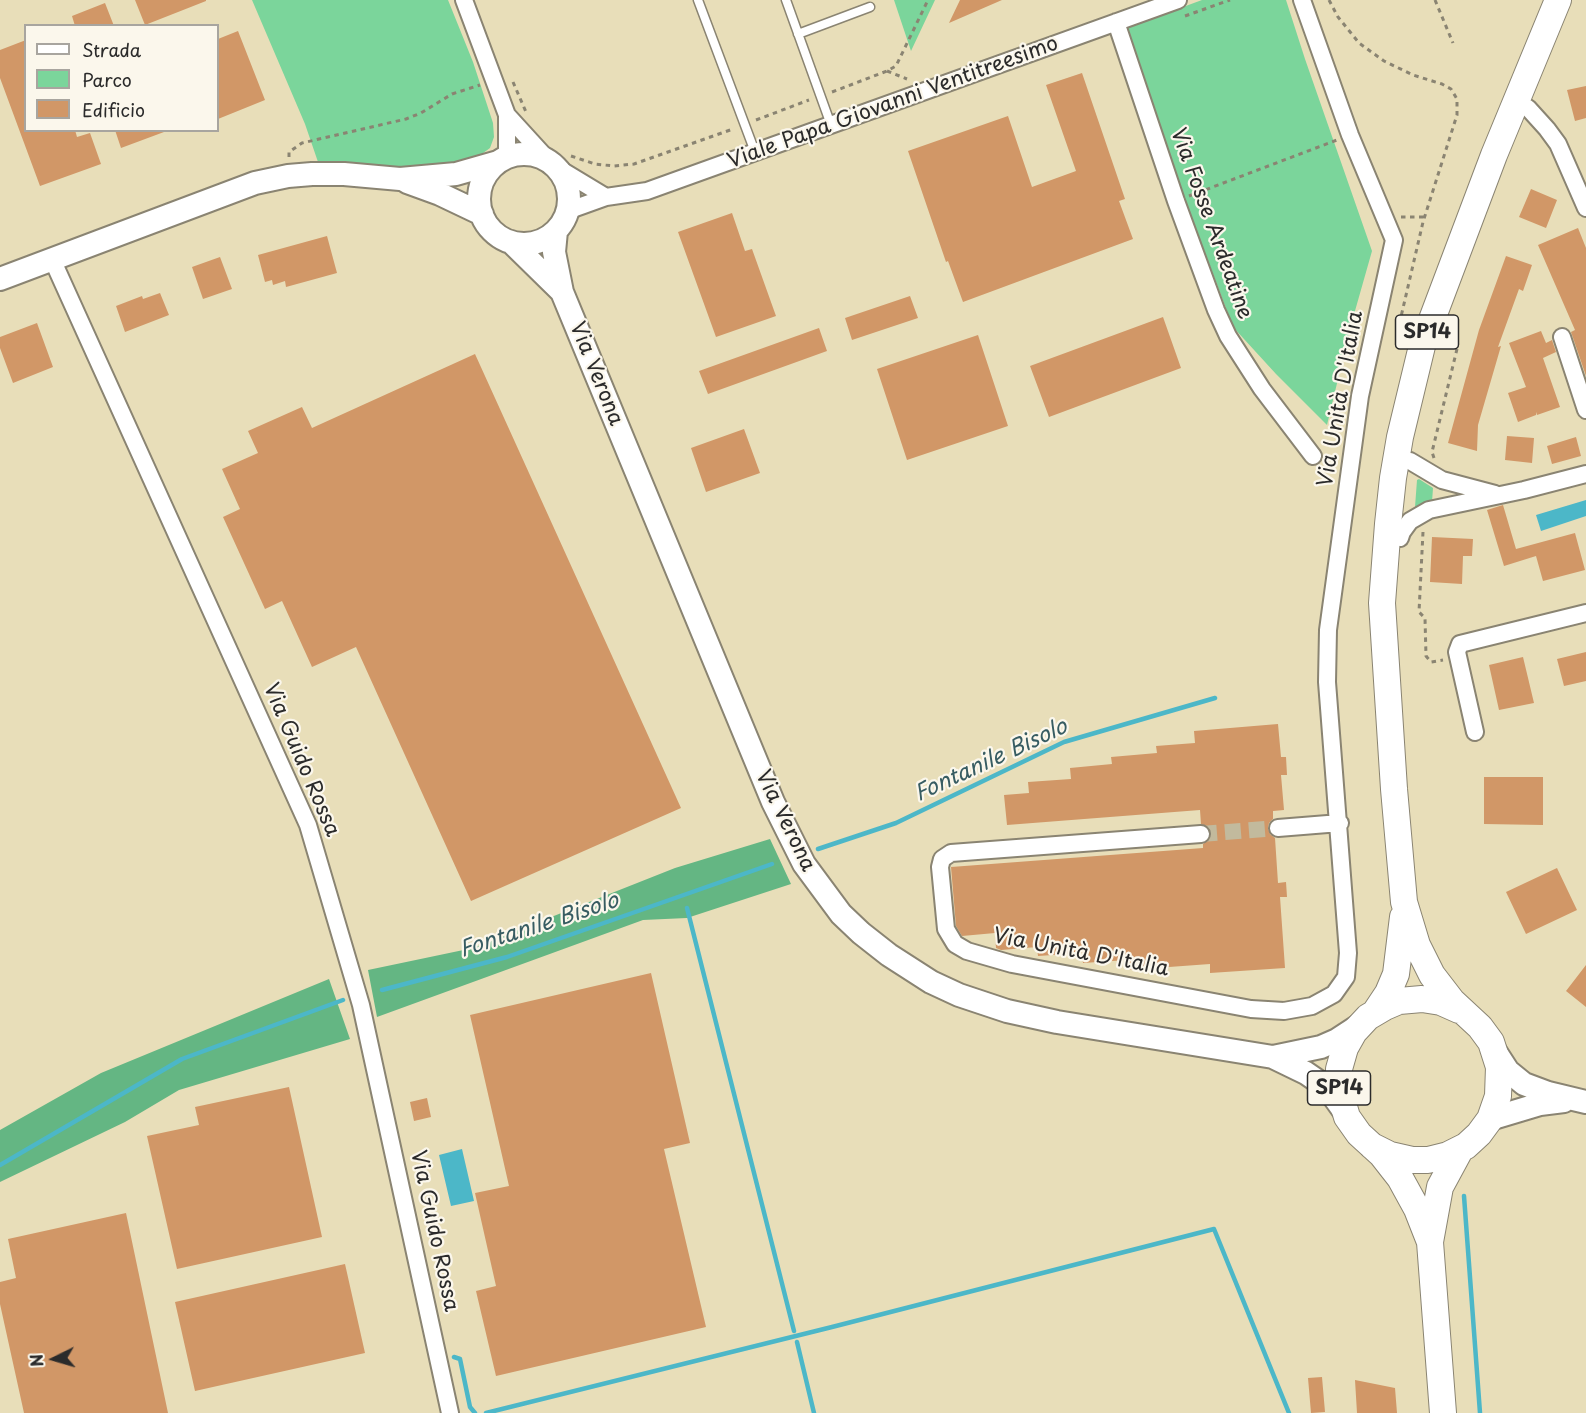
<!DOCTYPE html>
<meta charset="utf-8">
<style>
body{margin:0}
#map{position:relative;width:1586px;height:1413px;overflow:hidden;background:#e8deb9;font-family:"Playpen Sans",sans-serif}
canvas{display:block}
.legend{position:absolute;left:24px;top:24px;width:195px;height:108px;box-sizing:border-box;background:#fbf7ec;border:2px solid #a8a59f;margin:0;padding:8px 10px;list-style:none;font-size:18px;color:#2b2b2b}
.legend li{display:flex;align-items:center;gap:12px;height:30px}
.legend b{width:30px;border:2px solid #a8a59f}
.north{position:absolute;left:24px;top:1329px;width:60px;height:60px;-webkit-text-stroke:4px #fbf7ec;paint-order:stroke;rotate:265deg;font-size:16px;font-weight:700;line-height:24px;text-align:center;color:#2b2b2b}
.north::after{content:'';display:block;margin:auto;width:21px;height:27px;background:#2b2b2b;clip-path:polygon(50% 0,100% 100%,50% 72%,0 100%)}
</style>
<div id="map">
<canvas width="1586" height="1413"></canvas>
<ul class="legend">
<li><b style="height:8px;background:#fff"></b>Strada</li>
<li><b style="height:16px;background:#7bd59b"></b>Parco</li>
<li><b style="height:16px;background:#d19767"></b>Edificio</li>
</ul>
<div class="north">N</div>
</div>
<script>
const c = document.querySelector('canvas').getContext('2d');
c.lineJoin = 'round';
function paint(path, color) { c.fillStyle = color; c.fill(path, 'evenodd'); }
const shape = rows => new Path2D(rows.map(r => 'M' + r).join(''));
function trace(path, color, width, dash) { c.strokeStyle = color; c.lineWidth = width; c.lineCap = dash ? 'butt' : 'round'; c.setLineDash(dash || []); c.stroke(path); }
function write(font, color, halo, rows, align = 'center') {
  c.font = font + ' "Playpen Sans",sans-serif'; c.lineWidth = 4.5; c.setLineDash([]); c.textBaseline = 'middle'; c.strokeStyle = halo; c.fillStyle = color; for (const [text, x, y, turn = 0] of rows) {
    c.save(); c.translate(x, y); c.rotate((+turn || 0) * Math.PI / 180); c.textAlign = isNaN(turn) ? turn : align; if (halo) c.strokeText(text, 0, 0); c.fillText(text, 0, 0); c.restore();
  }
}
paint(shape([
 [252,0,448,0,473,62,493,123,494,137,490,148,475,159,440,169,398,168,318,162,305,124],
 [894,0,935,0,911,51],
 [1202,0,1286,0,1305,59,1372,251,1351,325,1327,425,1276,374,1233,327,1178,181,1126,28],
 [1419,479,1433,488,1432,502,1415,507,1417,480]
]), '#7bd59b');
paint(shape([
 [770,839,791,884,687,918,643,920,377,1017,368,970,473,948,675,868],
 [329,979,350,1039,179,1090,125,1122,0,1182,0,1130,101,1073]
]), '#64b683');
paint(shape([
 [1586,500,1586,516,1541,531,1536,515],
 [462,1149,474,1201,451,1206,439,1155]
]), '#4cb7c8');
trace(shape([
 [818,849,896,823,1064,742,1215,698],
 [687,908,794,1331],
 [382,990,507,957,772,864],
 [0,1165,182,1059,343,1000],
 [1464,1196,1480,1413],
 [797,1342,814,1413],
 [454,1357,460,1359,470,1407,475,1413],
 [486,1413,832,1327,1214,1229,1289,1413]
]), '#4cb7c8', 4.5);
paint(shape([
 [135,0,206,0,206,1,145,25],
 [960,0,1002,0,949,23],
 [105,3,114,26,75,26,72,16],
 [238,31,265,100,218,119,218,39],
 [26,40,26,130,75,130,77,137,90,133,101,164,40,186,0,78,0,50],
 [1082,73,1125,199,1119,201,1133,239,963,302,948,261,946,262,908,151,1008,116,1032,187,1076,171,1046,85],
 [1586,86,1586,118,1575,121,1567,90],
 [115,130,164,130,164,132,121,148],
 [1531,189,1557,200,1546,228,1519,217],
 [732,213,745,251,752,249,776,316,716,337,678,232],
 [1578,228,1586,248,1586,376,1571,332,1575,330,1538,245],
 [327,236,337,273,286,287,285,281,273,285,272,280,265,282,258,255],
 [1506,256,1532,265,1523,291,1519,289,1498,347,1501,346,1478,425,1477,451,1448,443,1479,330],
 [220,257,232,289,203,299,192,267],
 [160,293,169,315,125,332,116,306,142,296,143,299],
 [910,296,918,318,852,340,845,318],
 [1163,317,1181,368,1049,417,1030,366],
 [37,323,53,367,13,383,0,348,0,337],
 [819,328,827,351,708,394,699,371],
 [1541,331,1546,343,1552,340,1556,352,1543,358,1560,407,1537,415,1536,412,1536,415,1518,422,1508,393,1526,387,1509,343],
 [978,335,1008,426,907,460,877,369],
 [475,354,681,808,471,901,356,647,312,667,282,601,265,609,223,517,240,509,222,469,258,453,248,431,302,407,312,428],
 [744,429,760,473,706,492,691,448],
 [1507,436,1534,438,1532,463,1505,460],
 [1576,437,1581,456,1552,464,1547,446],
 [1503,505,1516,549,1575,533,1585,570,1543,581,1536,556,1504,566,1487,510],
 [1432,537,1473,539,1472,556,1463,556,1462,584,1430,582],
 [1586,652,1586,681,1564,686,1557,659],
 [1523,657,1534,703,1499,710,1489,665],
 [1278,724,1281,757,1286,757,1287,775,1281,775,1284,810,1273,811,1273,819,1269,823,1268,828,1270,834,1275,838,1278,883,1286,882,1287,897,1280,897,1285,968,1210,973,1210,964,1128,970,1127,960,1083,963,1082,953,1038,956,1037,947,1001,950,996,948,995,933,962,936,956,926,951,867,1203,848,1203,844,1211,838,1210,829,1201,824,1200,810,1007,825,1004,795,1029,793,1028,782,1071,779,1070,768,1112,764,1111,757,1157,753,1156,746,1195,743,1194,731],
 [1484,777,1543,777,1543,825,1484,824],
 [1557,868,1577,910,1526,934,1506,892],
 [1586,965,1586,1007,1566,991],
 [651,973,690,1143,664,1149,706,1327,496,1376,476,1291,496,1286,475,1193,509,1186,470,1015],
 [289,1087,322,1237,177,1269,147,1136,199,1125,195,1107],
 [427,1098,431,1117,414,1121,410,1102],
 [126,1213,168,1413,24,1413,0,1304,0,1282,16,1278,8,1239],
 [345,1264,365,1353,195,1391,175,1302],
 [1322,1377,1325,1412,1311,1413,1308,1378],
 [1355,1380,1395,1388,1397,1413,1357,1413]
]), '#d19767');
trace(shape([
 [1201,834,1278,828]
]), '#c2ba9d', 16, [16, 8]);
const lane = shape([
 [698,0,755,152],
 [786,0,831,125],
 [798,34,870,7]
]);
const street = shape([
 [464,0,507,115,507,157],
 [1116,22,1176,201,1216,310,1228,336,1262,389,1313,456],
 [1528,108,1547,129,1558,144,1586,208],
 [507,115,549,161],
 [558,168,606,197],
 [567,211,606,197,647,191,1178,0],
 [52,259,308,825,361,1005,450,1413],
 [1562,337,1586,410],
 [1410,461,1442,480,1495,494],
 [1400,538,1402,532,1410,521,1429,510,1524,490,1586,474],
 [1475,732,1457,652,1460,644,1586,613],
 [1278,828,1340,823],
 [1201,834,951,853,942,859,940,867,946,929,955,944,967,951,1012,964,1251,1009,1284,1011,1312,1006,1334,994,1346,977,1348,953,1327,682,1328,630,1360,396,1394,240,1350,135,1302,0]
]);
const secondary = shape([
 '479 199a45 45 0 1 1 90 0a45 45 0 1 1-90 0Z',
 [407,182,440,194,482,214],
 [556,231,554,252,562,292,773,802,804,864,841,914,861,933,889,955,931,982,959,995,1007,1011,1057,1022,1273,1057,1306,1073,1319,1082,1331,1093,1344,1111],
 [511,242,562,292],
 [0,279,255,183,288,176,312,174,344,174,400,179,456,174,498,162],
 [1495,1051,1508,1071,1524,1084,1548,1093,1586,1102],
 [1273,1057,1321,1047,1337,1040,1360,1025],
 [1490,1119,1540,1104,1564,1101]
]);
const primary = shape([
 [1376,1011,1388,993,1396,974,1403,917],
 [1372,1146,1390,1155,1412,1160,1428,1160,1448,1155,1466,1146,1479,1134,1490,1119,1498,1096,1499,1067,1491,1042,1480,1027,1452,1001,1432,975,1417,945,1404,902,1394,789,1382,603,1388,524,1393,478,1400,437,1422,346,1494,155,1558,0],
 [1430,1242,1417,1209,1400,1178,1382,1155,1359,1134,1347,1117,1339,1090,1339,1069,1345,1048,1354,1032,1368,1017,1385,1007,1399,1001,1422,999,1441,1002,1459,1010],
 [1443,1413,1430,1242,1440,1187,1460,1150]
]);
trace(lane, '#8a8472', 11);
trace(street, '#8a8472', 20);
trace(secondary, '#8a8472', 26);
trace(primary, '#8a8472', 28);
trace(shape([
 [1329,0,1338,17,1359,43,1384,61,1413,75,1442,84,1451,89,1457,99,1457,115,1423,222,1397,334],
 [1435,0,1453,43],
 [1185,16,1230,0],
 [887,71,907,79],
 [513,82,526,112],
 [832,92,887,71,896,66,928,0],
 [756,120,809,100],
 [571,156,595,164,614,166,634,164,733,129],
 [289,157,289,152,302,143,406,119,421,113,452,94,480,85],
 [1189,196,1337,140],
 [1401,217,1425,217],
 [1434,458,1432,452,1457,349],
 [1423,532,1419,612,1425,618,1426,656,1431,662,1443,660]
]), '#8a8472', 3, [4.5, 4.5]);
trace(lane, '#fff', 8);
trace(street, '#fff', 16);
trace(secondary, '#fff', 22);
trace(primary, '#fff', 26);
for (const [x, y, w] of [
 [1427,332,63],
 [1339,1088,63]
]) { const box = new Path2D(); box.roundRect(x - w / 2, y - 17, w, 34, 4.5); c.fillStyle = '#fbf7ec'; c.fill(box); trace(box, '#2b2b2b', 1.5); }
write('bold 20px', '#2b2b2b', null, [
 ["SP14",1427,332],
 ["SP14",1339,1088]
]);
write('21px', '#2b2b2b', '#fbf7ec', [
 ["Viale Papa Giovanni Ventitreesimo",893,103,-20],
 ["Via Fosse Ardeatine",1211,224,70],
 ["Via Verona",596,374,68],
 ["Via Unità D'Italia",1341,399,-80],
 ["Via Guido Rossa",301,760,67],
 ["Via Verona",785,821,64],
 ["Via Unità D'Italia",1081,953,11],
 ["Via Guido Rossa",434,1231,78]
]);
write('italic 22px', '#375c62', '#fbf7ec', [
 ["Fontanile Bisolo",991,761,-25],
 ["Fontanile Bisolo",539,926,-18]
]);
</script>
